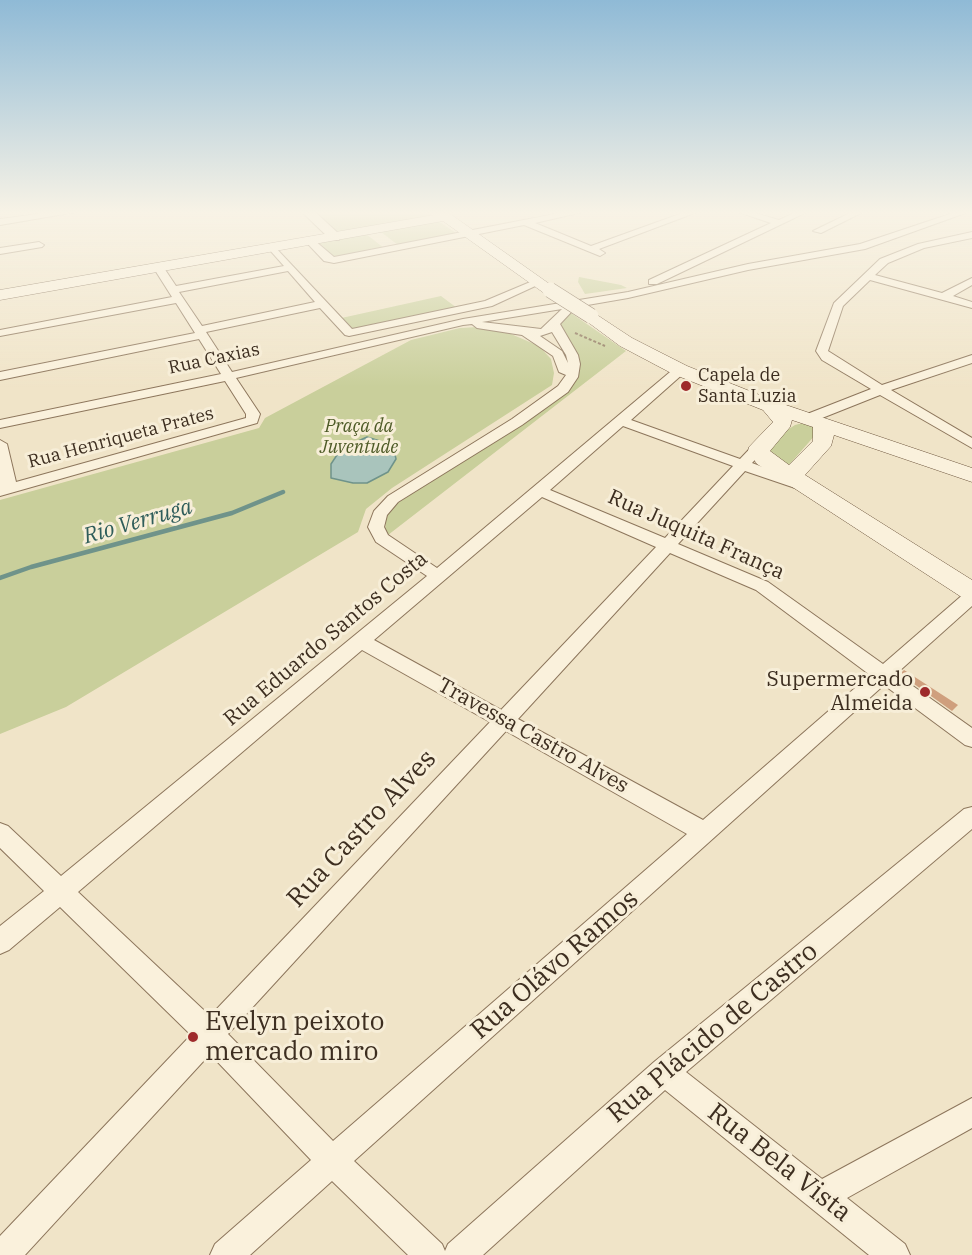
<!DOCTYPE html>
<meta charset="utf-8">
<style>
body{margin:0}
canvas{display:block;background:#f0e4c8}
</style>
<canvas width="972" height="1255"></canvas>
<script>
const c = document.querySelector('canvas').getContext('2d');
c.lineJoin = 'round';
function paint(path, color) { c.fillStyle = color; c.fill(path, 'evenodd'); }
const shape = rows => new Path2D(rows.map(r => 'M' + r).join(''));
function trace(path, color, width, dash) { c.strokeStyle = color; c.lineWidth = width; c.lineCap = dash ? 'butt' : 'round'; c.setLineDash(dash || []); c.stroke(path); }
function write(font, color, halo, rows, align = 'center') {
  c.font = font + ' "IBM Plex Serif",serif'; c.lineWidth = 6; c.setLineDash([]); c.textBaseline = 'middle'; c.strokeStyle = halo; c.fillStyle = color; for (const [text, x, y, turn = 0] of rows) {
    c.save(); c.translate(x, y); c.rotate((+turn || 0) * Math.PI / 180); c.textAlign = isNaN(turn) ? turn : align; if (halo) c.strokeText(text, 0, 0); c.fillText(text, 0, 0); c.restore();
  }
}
paint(shape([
 [312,211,424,211,432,216,336,233],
 [438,221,456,233,398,245,381,232],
 [366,234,384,248,335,258,319,243],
 [579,277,621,285,627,288,585,294,578,282],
 [441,296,457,308,350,330,337,319],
 [568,311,626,351,388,535,385,529,387,513,396,504,541,409,576,369,557,327],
 [478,327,511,334,539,346,551,359,554,373,552,385,392,488,366,509,358,532,66,707,0,734,0,500,259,428,265,418,411,340,460,328],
 [803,423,814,426,816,434,789,465,785,465,769,458,769,442,795,425]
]), '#c9cf9b');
const water = shape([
 [367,437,386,443,394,450,396,459,388,472,367,483,353,483,331,478,331,464,341,449,367,437]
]);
paint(water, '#a9c4bc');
trace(water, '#6f938a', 1.5);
trace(shape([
 [0,578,31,567,232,513,283,492]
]), '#6f938a', 4.5);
paint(shape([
 [904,670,958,705,952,711,900,674]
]), '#cf9f7d');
const minor = shape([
 [60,211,82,211,0,225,0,219,60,211],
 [570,211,587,211,535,223,591,246,688,211,700,211,599,249,605,253,600,256,524,225,334,263,324,261,306,242,314,240,334,257,570,211],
 [735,211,748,211,779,220,798,211,809,211,657,284,649,284,649,280,771,223,735,211],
 [854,211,865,211,821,233,813,231,854,211],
 [959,211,971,211,865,249,748,270,628,298,576,307,560,324,578,355,580,364,578,377,568,392,522,425,398,502,387,515,384,527,388,535,437,568,676,367,684,367,684,373,631,420,740,459,759,439,769,439,769,445,752,463,806,483,808,486,801,490,745,471,678,544,768,582,883,664,966,592,972,590,972,606,896,674,972,728,972,747,965,745,884,685,354,1161,442,1244,445,1251,448,1244,654,1062,964,809,972,807,972,829,686,1072,822,1179,972,1098,972,1128,847,1198,905,1244,910,1255,869,1255,665,1090,483,1255,408,1255,332,1181,250,1255,210,1255,215,1244,311,1160,210,1054,25,1255,0,1255,0,1236,191,1035,60,907,9,950,0,954,0,926,44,891,0,848,0,823,8,826,61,876,427,576,376,542,368,527,374,511,388,496,512,419,558,386,566,375,559,372,553,356,522,335,477,328,472,324,463,325,236,378,260,414,257,423,0,496,0,440,7,444,16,482,246,418,246,414,225,381,0,428,0,420,221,374,199,339,0,380,0,372,195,333,176,303,0,336,0,330,172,297,153,267,158,264,162,265,176,286,284,266,268,248,273,245,352,329,485,301,535,280,544,282,492,306,349,336,345,335,320,308,206,332,232,372,463,319,628,292,748,264,860,244,959,211],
 [288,271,315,302,202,326,179,292,288,271],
 [562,309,541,329,482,322,562,309],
 [552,332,566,355,568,363,562,351,540,336,552,332],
 [623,426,733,466,665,538,550,490,623,426],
 [542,497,656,547,501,710,374,640,542,497],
 [670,553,756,590,870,675,703,820,518,719,670,553],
 [362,650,490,722,210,1016,78,892,362,650],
 [506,731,687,834,333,1141,228,1034,506,731],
 [972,232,972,238,924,248,888,263,875,275,942,293,972,278,972,285,953,296,972,302,972,308,870,280,843,306,828,351,882,385,972,355,972,363,891,390,972,438,972,448,880,395,812,422,802,422,802,416,871,389,822,360,816,351,834,303,880,259,918,244,972,232],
 [39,242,44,245,42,247,0,254,0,248,39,242]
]);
const tertiary = shape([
 [301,211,314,211,339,234,339,240,331,240,301,211]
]);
const secondary = shape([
 [430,211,446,211,558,290,556,293,544,293,443,221,0,300,0,290,434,215,430,211],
 [591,311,632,338,687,366,777,402,972,468,972,482,834,435,831,446,805,475,972,580,972,601,963,598,757,464,748,451,749,447,773,422,763,410,673,374,620,346,585,320,583,316,585,312,591,311],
 [792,420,813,427,813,441,789,465,770,451,790,427,792,420]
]);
trace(minor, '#8d765c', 2);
trace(tertiary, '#8d765c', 2);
trace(secondary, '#6f573f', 1);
trace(shape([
 [575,333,605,346]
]), '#8d765c', 2, [3, 2]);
paint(minor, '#faf1dc');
paint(tertiary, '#faf1dc');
paint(secondary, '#faf1dc');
const secondaryBridge = shape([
 [550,290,591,316]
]);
trace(secondaryBridge, '#6f573f', 16, []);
trace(secondaryBridge, '#faf1dc', 15);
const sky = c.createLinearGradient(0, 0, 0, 387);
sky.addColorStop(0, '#8fbad6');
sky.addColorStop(0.55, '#f8f3e6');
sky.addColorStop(1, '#f8f3e600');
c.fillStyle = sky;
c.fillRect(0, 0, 972, 387);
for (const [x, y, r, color] of [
 [686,386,6,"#9e2a2b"],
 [925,692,6,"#9e2a2b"],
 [193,1037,6,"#9e2a2b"]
]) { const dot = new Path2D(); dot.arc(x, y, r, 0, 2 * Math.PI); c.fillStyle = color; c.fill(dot); trace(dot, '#f7eed8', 2); }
write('18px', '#3d2e20', '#f7eed8', [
 ["Rua Caxias",214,359,-12],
 ["Rua Henriqueta Prates",121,438,-15]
]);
write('18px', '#3d2e20', '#f7eed8', [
 ["Capela de",698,376],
 ["Santa Luzia",698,397]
], 'left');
write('italic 18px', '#4d5a26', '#f7eed8', [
 ["Praça da",359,427],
 ["Juventude",359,448]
]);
write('21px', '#3d2e20', '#f7eed8', [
 ["Rua Juquita França",696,535,24],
 ["Rua Eduardo Santos Costa",326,639,-40],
 ["Travessa Castro Alves",533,736,29]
]);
write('21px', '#3d2e20', '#f7eed8', [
 ["Supermercado",913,680],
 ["Almeida",913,704]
], 'right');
write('italic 22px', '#2f5d5a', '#f7eed8', [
 ["Rio Verruga",138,522,-16]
]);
write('26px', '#3d2e20', '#f7eed8', [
 ["Rua Castro Alves",362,829,-47],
 ["Rua Olávo Ramos",555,965,-41],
 ["Rua Plácido de Castro",713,1033,-40],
 ["Rua Bela Vista",779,1163,38]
]);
write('26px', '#3d2e20', '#f7eed8', [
 ["Evelyn peixoto",205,1022],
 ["mercado miro",205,1052]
], 'left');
</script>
